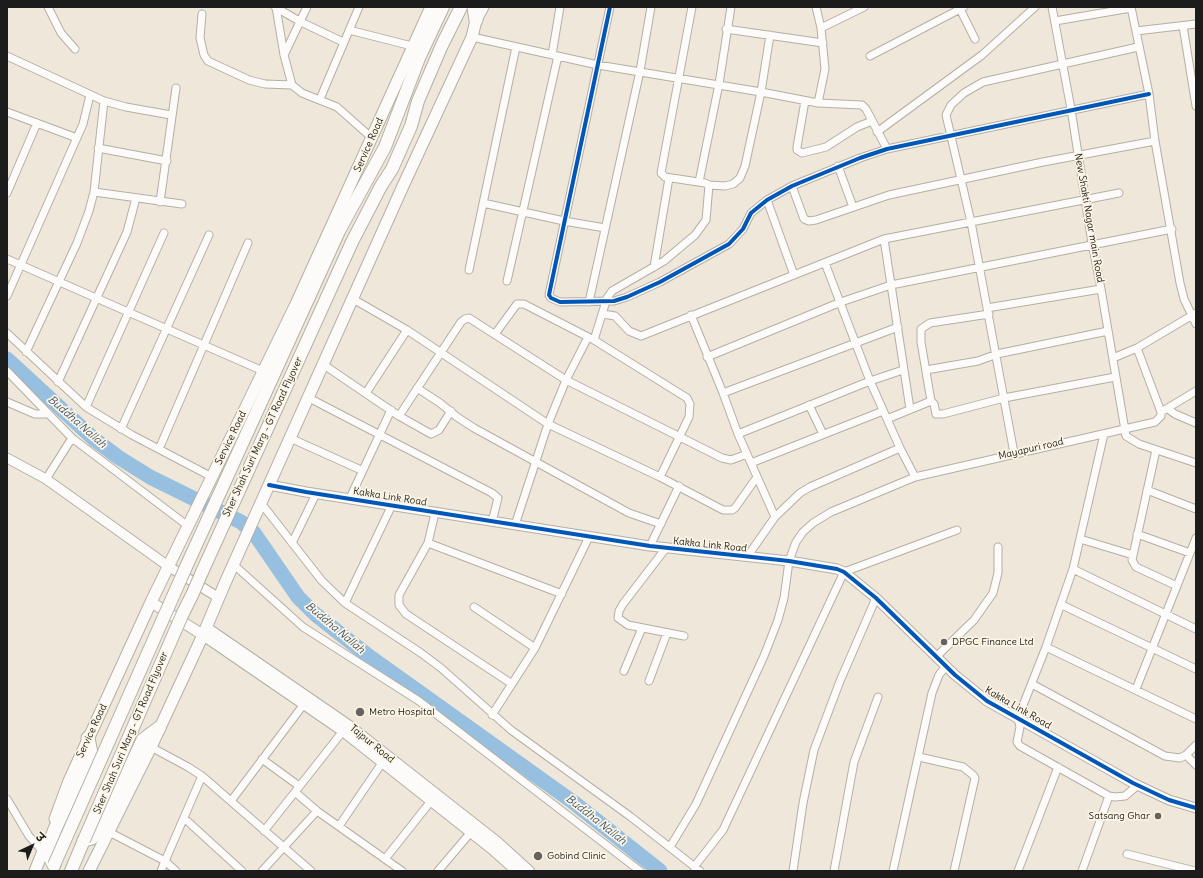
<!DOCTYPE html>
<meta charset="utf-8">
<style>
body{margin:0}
#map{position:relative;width:1203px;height:878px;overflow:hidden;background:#efe7d9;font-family:Delius,"Playpen Sans Deva",sans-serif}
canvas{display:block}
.frame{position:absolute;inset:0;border:8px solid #1c1c1c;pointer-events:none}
.north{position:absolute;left:12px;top:826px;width:40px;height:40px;-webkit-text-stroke:3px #fcf5e5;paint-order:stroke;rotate:44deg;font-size:11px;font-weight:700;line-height:16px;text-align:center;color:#1c1c1c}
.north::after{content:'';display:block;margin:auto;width:14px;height:18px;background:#1c1c1c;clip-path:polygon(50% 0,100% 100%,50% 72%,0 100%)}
</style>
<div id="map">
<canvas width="1203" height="878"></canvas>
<div class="frame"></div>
<div class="north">उ</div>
</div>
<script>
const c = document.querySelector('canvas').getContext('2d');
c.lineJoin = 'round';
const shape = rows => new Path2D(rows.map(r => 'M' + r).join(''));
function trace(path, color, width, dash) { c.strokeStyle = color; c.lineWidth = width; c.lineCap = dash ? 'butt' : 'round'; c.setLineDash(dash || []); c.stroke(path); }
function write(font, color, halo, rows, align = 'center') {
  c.font = font + ' Delius,sans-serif'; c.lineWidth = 3.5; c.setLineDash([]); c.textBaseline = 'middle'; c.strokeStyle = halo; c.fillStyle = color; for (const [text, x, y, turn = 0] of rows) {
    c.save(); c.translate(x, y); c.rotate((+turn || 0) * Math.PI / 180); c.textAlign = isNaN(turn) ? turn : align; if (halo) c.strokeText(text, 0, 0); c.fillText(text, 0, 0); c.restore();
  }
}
trace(shape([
 [7,359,94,439,118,457,150,477,241,522,254,533,298,597,315,614,366,654,573,802,660,871]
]), '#97bfe0', 15);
const minor = shape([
 [48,7,61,33,75,49],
 [275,7,301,22,343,42],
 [276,7,284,55,292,85,302,93,337,107,372,138],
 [610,7,550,290,549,295,551,298,560,302,614,301,627,297,660,282,729,244,743,229,751,213,767,200,792,186,860,158,887,149,1149,94],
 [816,7,821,28,825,69,818,103],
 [959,7,975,39],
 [1052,7,1071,109,1092,243,1101,289,1126,436,1139,444,1196,463],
 [1131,7,1149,94,1155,141,1180,283,1184,299,1196,324],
 [202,14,200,38,204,55,208,61,249,80,265,84,292,85],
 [1055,21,1131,8],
 [1183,26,1196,106],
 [821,28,864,7],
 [726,29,823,43],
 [349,30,412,46],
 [1136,31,1196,24],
 [472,37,598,65,761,92,818,103,862,105,866,109,887,149],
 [284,55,307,7],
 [552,55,560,7],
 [7,56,104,101,126,107,171,115],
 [870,56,964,7],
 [320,99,359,7],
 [805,101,797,147,797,150,802,153,826,147,857,127,872,121],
 [7,112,77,138],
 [877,132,982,55,1035,7],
 [98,148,167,161],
 [838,166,853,207],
 [699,182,719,84,731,7],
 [709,185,725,186,733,184,740,178,745,166,761,92,770,35],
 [792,186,804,219,809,221,816,220,889,195,1043,162,1155,141],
 [94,192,182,204],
 [7,193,37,123],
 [767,200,794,275],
 [160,202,176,88],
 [483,203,564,221,605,228],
 [884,239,910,409],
 [7,259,263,371],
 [825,263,870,381,900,448,915,477],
 [654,267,669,178],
 [469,270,516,47],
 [507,281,558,56],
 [7,296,83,124,90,95],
 [353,299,407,330,548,424,660,477,723,510,732,510,735,508,757,477],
 [589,302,640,71,651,7],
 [987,308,1101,289],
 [603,314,615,316,629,331,641,336,884,239,1119,193],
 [691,315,723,393,738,434,775,517],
 [7,333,86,407,132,435,212,477],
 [495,334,517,304,524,304,594,340,687,398,690,404,689,417,660,477],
 [594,340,607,298,612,291,664,261,695,235,706,220,709,185,705,183,665,177,661,173,692,7],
 [26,352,77,243,89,211,94,192,104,101],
 [707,357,841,302,891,285,1172,229],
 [1113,358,1137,348],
 [324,365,399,416,431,434,439,430,451,411],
 [926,370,978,361,997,354,1108,331],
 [7,371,72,438,188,526],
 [58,382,127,232,136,198],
 [417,388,440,403,457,417,474,428,629,513,661,524],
 [366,393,407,330],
 [723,393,898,327],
 [309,398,492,493,498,498,492,522],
 [931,401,921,342,921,329,930,323,989,314],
 [7,402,35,414,48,414],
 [809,405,823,434],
 [86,407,164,233],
 [1168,409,1175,414,1196,423],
 [1161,412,1196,391],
 [399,416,461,322,465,319,469,318,566,380,722,458,731,460,747,454],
 [887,419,931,401,934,404,936,414,943,414,1004,398,1115,377],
 [121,429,209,235],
 [738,434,870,381,903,370],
 [1104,434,1073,569,1046,647,1018,718,1020,727,1017,742,1020,746,1109,796,1115,797,1125,796,1138,785],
 [290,438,361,470],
 [159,449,248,243],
 [1156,450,1132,560,1136,567,1177,586],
 [1014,453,971,222,946,115,951,105,964,93,983,82,1138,47],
 [751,463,883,411],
 [46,479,72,438],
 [1147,490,1196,509],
 [350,498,391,410],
 [261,503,322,581,345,603,421,653,441,668,511,730,631,817,700,871],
 [435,513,428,543,399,595,399,605,406,614,512,684],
 [515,525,548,424,566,380,588,337],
 [1137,534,1190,553],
 [1080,539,1133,555],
 [292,543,316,494],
 [428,543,562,594],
 [650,546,679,486],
 [666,548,623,604,619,611,618,618,628,625,684,636],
 [747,557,775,517,800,493,810,487,900,448],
 [233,564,303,627,419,701,640,871],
 [1073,569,1196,629],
 [345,603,392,505],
 [1062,605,1196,669],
 [474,607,535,648],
 [1046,647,1196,719],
 [936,657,974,620,993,593,998,573,998,547],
 [624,671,642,628],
 [649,681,667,633],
 [1032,684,1165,756,1180,758,1186,755,1196,745],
 [1136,689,1196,538],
 [492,715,535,648,589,537],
 [343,731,295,792,317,811,402,871],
 [151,747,188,767,202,776,311,871],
 [1186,755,1196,765],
 [919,757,963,767,973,775,975,778,954,871],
 [262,759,299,786],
 [7,799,29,836,43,852],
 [231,801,304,704],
 [184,818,242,871],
 [339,826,382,763],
 [264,831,295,792],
 [109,832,165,861,161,871],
 [670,847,696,804,764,656,778,620,784,598,789,561,796,542,803,532,813,523,831,512,915,477,1155,422,1161,416,1161,412,1137,348,1196,313],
 [1127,854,1195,871],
 [385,859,431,801],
 [694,867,723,830,844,572,957,530],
 [176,871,165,861,202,776],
 [262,871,317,811],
 [438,871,471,832],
 [793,871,803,803,814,750,840,681,876,598],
 [834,871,854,762,878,697],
 [893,871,932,693,939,675,946,666],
 [1018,871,1058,767],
 [1082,871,1109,796]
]);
const tertiary = shape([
 [7,458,46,479,168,566,219,598],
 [269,485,306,492,650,546,789,561,837,569,844,572,876,598,955,675,987,701,1133,783,1169,800,1196,808]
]);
const secondary = shape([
 [151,602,203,635,343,731,491,848,517,871],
 [207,628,348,725,497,842,529,871]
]);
const primary = shape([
 [55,819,69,781,151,602,296,304,431,7],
 [35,871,47,841],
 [89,871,151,747,203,635,225,583,403,186,472,37,476,20,483,7]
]);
const trunk = shape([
 [186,567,339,231,385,147,419,58,443,7],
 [202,572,352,242,381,186,392,169,411,126,418,101,442,45,461,7],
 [183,613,193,593],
 [71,871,84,840]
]);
const motorway = shape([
 [474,7,476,20],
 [84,840,92,838,101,829,143,740,159,728],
 [54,865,47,851,55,829,91,753,88,738]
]);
trace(minor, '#b4afa6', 9);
trace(tertiary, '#b4afa6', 11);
trace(secondary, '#b4afa6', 12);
trace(primary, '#b4afa6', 13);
trace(trunk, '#b4afa6', 14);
trace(motorway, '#b4afa6', 15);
trace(minor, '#fdfbf9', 7);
trace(tertiary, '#fdfbf9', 9);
trace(secondary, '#fdfbf9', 10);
trace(primary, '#fdfbf9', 11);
trace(trunk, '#fdfbf9', 12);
trace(motorway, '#fdfbf9', 13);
const trunkBridge = shape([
 [193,593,202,572],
 [84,840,183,613],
 [54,865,186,567]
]);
trace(trunkBridge, '#b4afa6', 14, []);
trace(trunkBridge, '#fdfbf9', 12);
trace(shape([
 [610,7,550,290,549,295,551,298,560,302,614,301,627,297,660,282,729,244,743,229,751,213,767,200,792,186,860,158,887,149,1149,94],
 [269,485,306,492,650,546,789,561,837,569,844,572,876,598,955,675,987,701,1133,783,1169,800,1196,808]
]), '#0057b8', 4);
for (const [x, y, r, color] of [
 [944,642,4,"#66635e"],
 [360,712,5,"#66635e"],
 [1158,816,4,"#66635e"],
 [538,856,5,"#66635e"]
]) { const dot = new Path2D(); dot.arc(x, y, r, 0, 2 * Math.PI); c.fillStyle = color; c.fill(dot); trace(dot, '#fcf5e5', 1.5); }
write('10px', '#1c1c1c', '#fcf5e5', [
 ["Service Road",369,145,-66],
 ["New Shakti Nagar main Road",1089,218,80],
 ["Sher Shah Suri Marg - GT Road Flyover",263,437,-65],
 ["Service Road",231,438,-64],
 ["Mayapuri road",1031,449,-13],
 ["Kakka Link Road",390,497,9],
 ["Kakka Link Road",710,545,6],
 ["Kakka Link Road",1018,708,30],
 ["Service Road",92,731,-65],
 ["Sher Shah Suri Marg - GT Road Flyover",131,733,-67],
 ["Tajpur Road",372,744,39]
]);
write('10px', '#1c1c1c', '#fcf5e5', [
 ["DPGC Finance Ltd",952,642],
 ["Metro Hospital",369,712],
 ["Satsang Ghar",1150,816,"right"],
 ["Gobind Clinic",547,856]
], 'left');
write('italic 11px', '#3e566c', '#fcf5e5', [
 ["Buddha Nallah",77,422,41],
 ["Buddha Nallah",335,628,40],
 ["Buddha Nallah",596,820,38]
]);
</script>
